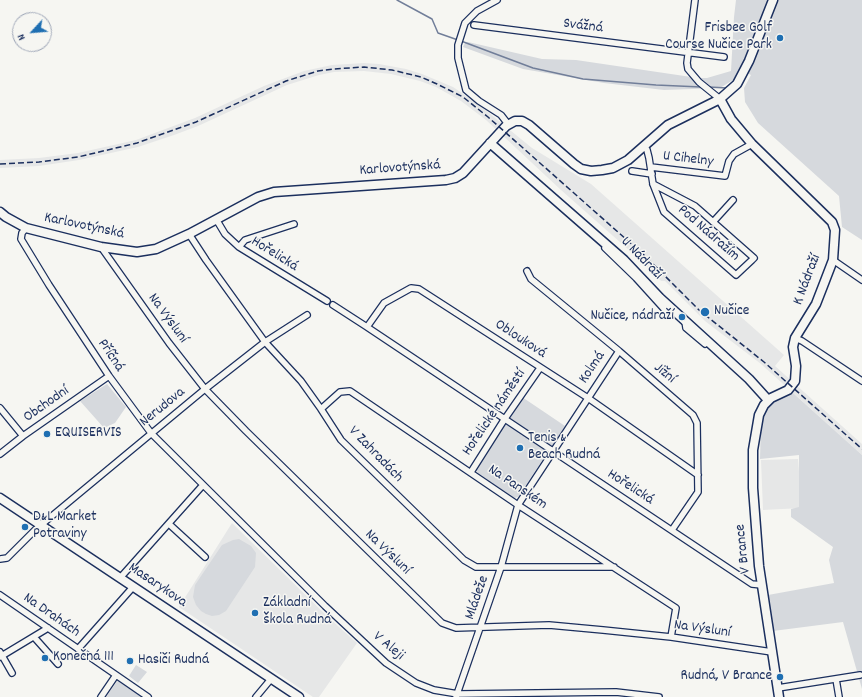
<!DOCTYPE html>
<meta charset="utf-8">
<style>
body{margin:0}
#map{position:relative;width:862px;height:697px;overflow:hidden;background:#f6f6f2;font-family:Dekko,sans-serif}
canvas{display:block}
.north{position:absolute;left:12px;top:12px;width:40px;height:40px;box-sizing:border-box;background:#f6f6f2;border:1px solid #9ea6b7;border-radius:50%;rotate:244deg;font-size:11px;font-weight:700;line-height:16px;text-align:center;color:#1b2f5e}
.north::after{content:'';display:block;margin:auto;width:14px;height:18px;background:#1f6fb2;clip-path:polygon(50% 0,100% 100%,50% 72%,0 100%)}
</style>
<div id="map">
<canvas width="862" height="697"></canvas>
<div class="north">N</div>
</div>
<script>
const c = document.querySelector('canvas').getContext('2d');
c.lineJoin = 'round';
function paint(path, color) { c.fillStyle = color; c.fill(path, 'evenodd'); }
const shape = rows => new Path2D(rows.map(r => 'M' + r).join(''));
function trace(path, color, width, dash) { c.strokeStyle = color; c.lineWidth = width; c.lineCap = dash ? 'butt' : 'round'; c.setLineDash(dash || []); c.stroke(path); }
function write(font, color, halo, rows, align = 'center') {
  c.font = font + ' Dekko,sans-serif'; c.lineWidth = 3; c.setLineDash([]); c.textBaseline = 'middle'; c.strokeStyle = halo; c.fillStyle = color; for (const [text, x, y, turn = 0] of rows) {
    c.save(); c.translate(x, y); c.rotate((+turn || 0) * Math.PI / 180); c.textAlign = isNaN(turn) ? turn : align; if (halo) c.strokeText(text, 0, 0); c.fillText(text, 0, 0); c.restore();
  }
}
paint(shape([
 [364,63,379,64,406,69,422,74,453,87,478,104,532,148,591,184,784,355,775,366,862,444,862,455,761,364,705,321,665,281,661,281,638,258,561,190,486,120,461,101,436,87,420,81,391,74,364,71,334,72,319,75,287,85,198,126,174,135,138,147,79,160,39,166,0,168,0,160,39,158,78,153,136,140,195,118,264,86,304,71,332,65],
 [798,459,802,508,763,510,761,460],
 [232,523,329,618,357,643,319,697,313,697,179,607]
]), '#e6e7e7');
paint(shape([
 [736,0,768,0,741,67,733,80,720,88,664,90,604,83,523,69,463,47,465,43,468,42,542,59,576,60,698,78,707,78,731,71,734,17],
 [777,0,862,0,862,240,842,227,839,196,758,123,745,102,744,88,751,75,747,73],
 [107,384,126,407,115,423,104,428,80,401],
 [793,393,862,455,862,689,843,622,773,631,768,595,834,583,829,560,833,547,791,517,791,509,799,507,799,455,760,459,761,420,766,410,773,401],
 [522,397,565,426,518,497,514,498,478,473,476,469],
 [239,539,251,546,256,553,255,567,226,611,219,615,212,616,206,614,201,611,196,605,193,597,195,585,222,545,233,540],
 [136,665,147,672,138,683,129,676],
 [118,680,119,681,143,697,106,697]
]), '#d6d9dd');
trace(shape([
 [397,0,432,19,438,33,458,40],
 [461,41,533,68,583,79,656,85,701,87],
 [709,87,727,88]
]), '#717e99', 1.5);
const street = shape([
 [497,0,477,11,465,23,458,45,458,58,466,90,479,101,501,115,508,124],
 [695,0,687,63,688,69,699,82,720,99],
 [474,25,724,57],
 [644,146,647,150,649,158,653,184,664,212,736,275,752,260,754,258,695,206,653,184],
 [651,167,725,176,729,161,734,154,752,144],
 [632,171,652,174],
 [216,219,225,234,239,247,327,301],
 [713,222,733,200],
 [26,228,22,233,21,239,49,285,109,376,151,433,325,606,386,663,416,683,434,690,458,694,616,692,659,697],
 [189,234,206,260,265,342,301,381,321,409,341,440,464,560,476,567,614,567],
 [101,247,169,343,205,389,246,431,442,623,456,628,549,625,603,630,671,637,772,652],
 [239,247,245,240,294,224],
 [605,248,636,278,665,310,672,310],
 [833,260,862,280],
 [527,271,531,279,619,351,693,415,697,423,698,492,672,530],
 [333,305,367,327,384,303,411,288,419,289,588,398,698,475],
 [685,321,686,328,705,344],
 [367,327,752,584,762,585],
 [795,338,802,341,862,381],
 [0,408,23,436],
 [321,409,340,392,350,391,518,505,676,608,671,637],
 [0,454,23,436,109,376],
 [471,472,504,420,540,368],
 [169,524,205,557],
 [0,559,7,558,35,530,205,389,265,342,307,315],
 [120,578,203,485],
 [0,595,148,697],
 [34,637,58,664],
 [78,649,133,587],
 [0,652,12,673],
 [0,657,48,628],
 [836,679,839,697],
 [778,688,860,675],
 [101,697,116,675],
 [256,697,271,679],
 [456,697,501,567,518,505,619,351]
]);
const secondary = shape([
 [720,99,731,119,752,144,832,222,835,230,833,260,823,286,816,304,795,338,793,347,796,366,795,381,788,390,771,398,764,405,759,415,753,450,753,488,759,566,779,697],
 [490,143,624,260,660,298,749,379,768,400],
 [0,212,6,217,26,228,101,247,137,252,156,249,189,234,258,197,274,192,446,180,455,178,463,173,506,126,515,121,522,121,529,125,574,164,581,169,591,171,602,170,613,168,628,160,668,125,720,99,737,84,749,61,773,0],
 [0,498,299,697]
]);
trace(street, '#1b2f5e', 8);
trace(secondary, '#1b2f5e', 11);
trace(street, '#f6f6f2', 5.5);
trace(secondary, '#f6f6f2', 8);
trace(shape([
 [0,164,39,162,78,157,137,143,196,122,286,81,318,71,333,69,364,67,392,70,421,77,437,84,463,97,488,117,645,256,699,310,764,362,862,449]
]), '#1b2f5e', 1.5, [6, 3]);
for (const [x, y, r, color] of [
 [780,38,4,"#1f6fb2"],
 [705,312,5,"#1f6fb2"],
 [682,317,4,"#1f6fb2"],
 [47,434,4,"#1f6fb2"],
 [520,448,4,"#1f6fb2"],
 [25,527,4,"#1f6fb2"],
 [255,613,4,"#1f6fb2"],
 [45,658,4,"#1f6fb2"],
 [130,661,4,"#1f6fb2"],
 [780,677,4,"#1f6fb2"]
]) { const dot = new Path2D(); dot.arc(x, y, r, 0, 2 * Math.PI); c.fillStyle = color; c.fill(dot); trace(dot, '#f6f6f2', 1.5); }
write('15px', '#1b2f5e', '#f6f6f2', [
 ["Svážná",583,27,7],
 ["U Cihelny",688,160,7],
 ["Karlovotýnská",400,169,-4],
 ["Karlovotýnská",84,227,12],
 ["Pod Nádražím",708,234,41],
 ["Hořelická",274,255,32],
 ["U Nádraží",641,259,46],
 ["K Nádraží",808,280,-69],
 ["Na Výsluní",167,319,54],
 ["Oblouková",520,340,33],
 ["Příčná",110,356,56],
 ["Kolmá",593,368,-56],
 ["Jižní",664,374,40],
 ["Obchodní",47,405,-35],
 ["Nerudova",163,408,-39],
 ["Hořelické náměstí",495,413,-56],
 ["V Zahradách",375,455,46],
 ["Na Panském",517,488,34],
 ["Hořelická",630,488,33],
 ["V Brance",744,549,-96],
 ["Na Výsluní",387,553,44],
 ["Masarykova",157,586,34],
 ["Mládeže",478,598,-71],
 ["Na Drahách",51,616,35],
 ["Na Výsluní",702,630,8],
 ["V Aleji",388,647,40]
]);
write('15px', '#1b2f5e', '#f6f6f2', [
 ["Frisbee Golf",772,29,"right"],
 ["Course Nučice Park",772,46,"right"],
 ["Nučice",714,312],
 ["Nučice, nádraží",674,317,"right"],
 ["EQUISERVIS",55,434],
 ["Tenis &",528,439],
 ["Beach Rudná",528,456],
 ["D&L Market",33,518],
 ["Potraviny",33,535],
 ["Základní",263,604],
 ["škola Rudná",263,621],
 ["Konečná 111",53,658],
 ["Hasiči Rudná",138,661],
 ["Rudná, V Brance",772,677,"right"]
], 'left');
</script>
